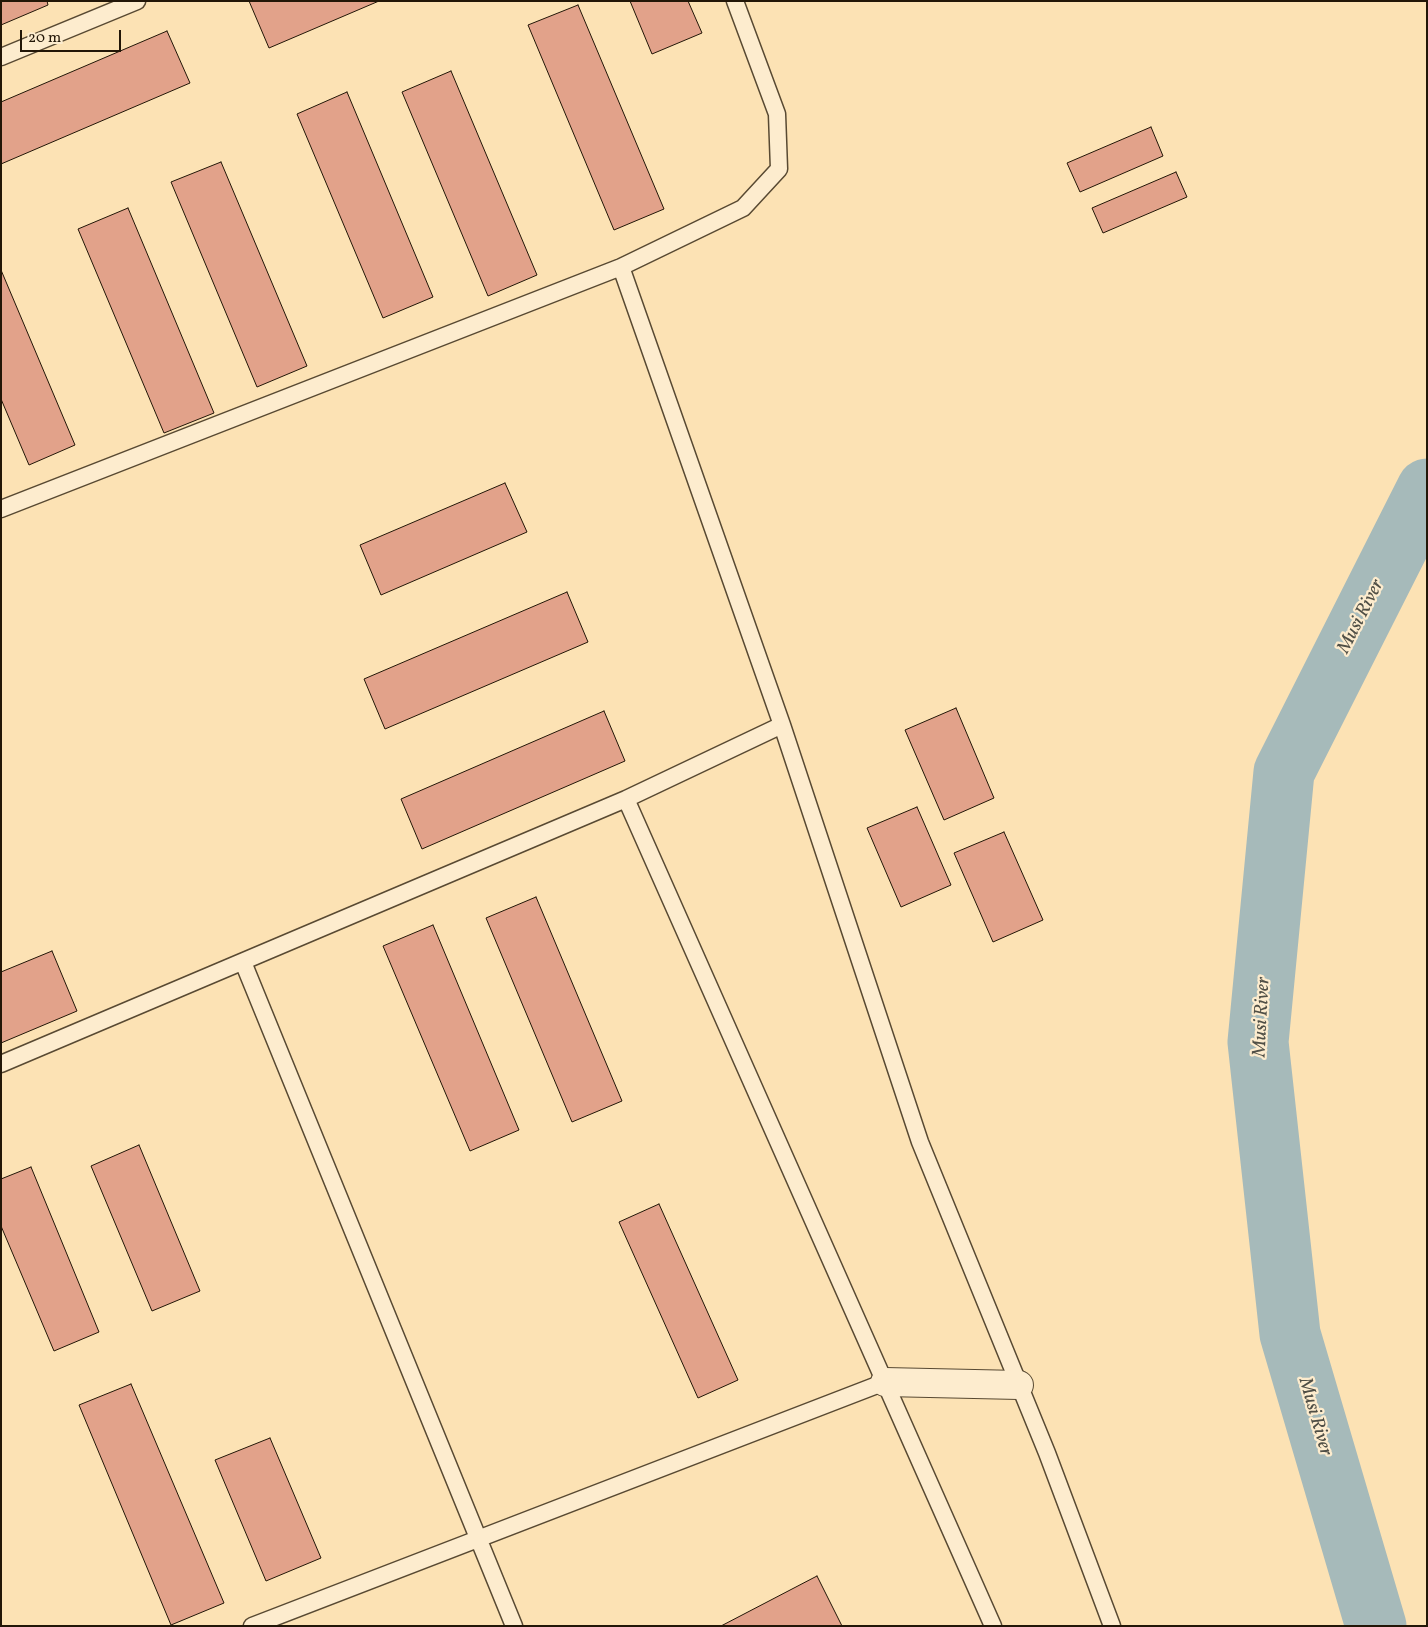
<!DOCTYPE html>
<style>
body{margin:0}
#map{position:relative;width:1428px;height:1627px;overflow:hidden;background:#fce2b4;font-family:Vollkorn,serif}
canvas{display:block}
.frame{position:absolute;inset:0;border:2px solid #221607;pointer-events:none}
.scale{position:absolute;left:20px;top:30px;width:101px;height:22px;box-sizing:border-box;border:2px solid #221607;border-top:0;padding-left:6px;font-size:15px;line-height:18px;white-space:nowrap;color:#221607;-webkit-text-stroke:4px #fdecce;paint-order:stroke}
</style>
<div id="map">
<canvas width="1428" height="1627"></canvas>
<div class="frame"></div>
<div class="scale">20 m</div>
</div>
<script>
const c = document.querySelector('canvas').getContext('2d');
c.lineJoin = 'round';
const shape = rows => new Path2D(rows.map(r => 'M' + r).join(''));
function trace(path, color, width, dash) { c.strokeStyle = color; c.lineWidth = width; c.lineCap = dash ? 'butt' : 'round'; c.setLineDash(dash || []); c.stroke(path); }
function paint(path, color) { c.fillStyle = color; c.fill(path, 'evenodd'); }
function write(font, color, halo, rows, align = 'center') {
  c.font = font + ' Vollkorn,serif'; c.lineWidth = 4.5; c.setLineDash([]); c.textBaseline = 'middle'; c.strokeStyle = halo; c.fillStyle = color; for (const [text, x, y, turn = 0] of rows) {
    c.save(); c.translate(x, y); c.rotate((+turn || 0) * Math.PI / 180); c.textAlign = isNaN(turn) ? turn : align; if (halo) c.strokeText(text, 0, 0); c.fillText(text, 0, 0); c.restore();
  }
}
trace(shape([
 [1376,1626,1290,1334,1258,1042,1284,772,1427,489]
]), '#a6baba', 61);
const building = shape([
 [1,1,47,1,48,5,1,25,1,1],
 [249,1,379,1,269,48,249,1],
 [630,1,688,1,702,33,652,54,630,1],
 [578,5,664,209,614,230,528,25,578,5],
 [167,31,190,83,1,164,1,102,167,31],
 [451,71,537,275,488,296,402,92,451,71],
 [347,92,433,297,383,318,297,114,347,92],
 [1151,127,1163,156,1080,192,1067,163,1151,127],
 [221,162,307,366,257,387,171,182,221,162],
 [1176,172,1187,197,1103,233,1092,208,1176,172],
 [128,208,214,413,164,433,78,229,128,208],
 [1,270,75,445,29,465,1,399,1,270],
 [505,483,527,532,381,595,360,545,505,483],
 [567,592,588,642,385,729,364,679,567,592],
 [956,708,994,798,944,820,905,730,956,708],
 [604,711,625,761,422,849,401,799,604,711],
 [917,807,951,885,901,907,867,828,917,807],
 [1004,832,1043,920,993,942,954,853,1004,832],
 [536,897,622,1101,572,1122,486,918,536,897],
 [433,925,519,1130,470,1151,383,946,433,925],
 [52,951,77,1011,1,1043,1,972,52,951],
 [139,1145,200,1291,152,1311,91,1166,139,1145],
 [31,1167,99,1332,54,1351,1,1226,1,1179,31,1167],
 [659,1204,738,1380,698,1398,619,1222,659,1204],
 [131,1384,224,1603,171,1625,79,1405,131,1384],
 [270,1438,321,1558,266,1581,215,1460,270,1438],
 [817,1576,842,1626,721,1626,817,1576]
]);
paint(building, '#e2a28a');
trace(building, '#221607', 1);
const lane = shape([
 [1,57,137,1],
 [621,267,782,725,920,1142,1047,1453,1112,1626],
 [1,509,621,267,743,208,779,169,777,114,735,1],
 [626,799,993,1626],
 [243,962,514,1626],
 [1,1064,626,799,782,725],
 [252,1626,885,1382]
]);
const street = shape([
 [885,1382,1019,1385]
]);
trace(lane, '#584932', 19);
trace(street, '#584932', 30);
trace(lane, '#fdecce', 16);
trace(street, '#fdecce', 28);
write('italic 19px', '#504f46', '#fdecce', [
 ["Musi River",1362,617,-63],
 ["Musi River",1263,1017,-87],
 ["Musi River",1314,1417,74]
]);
</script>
